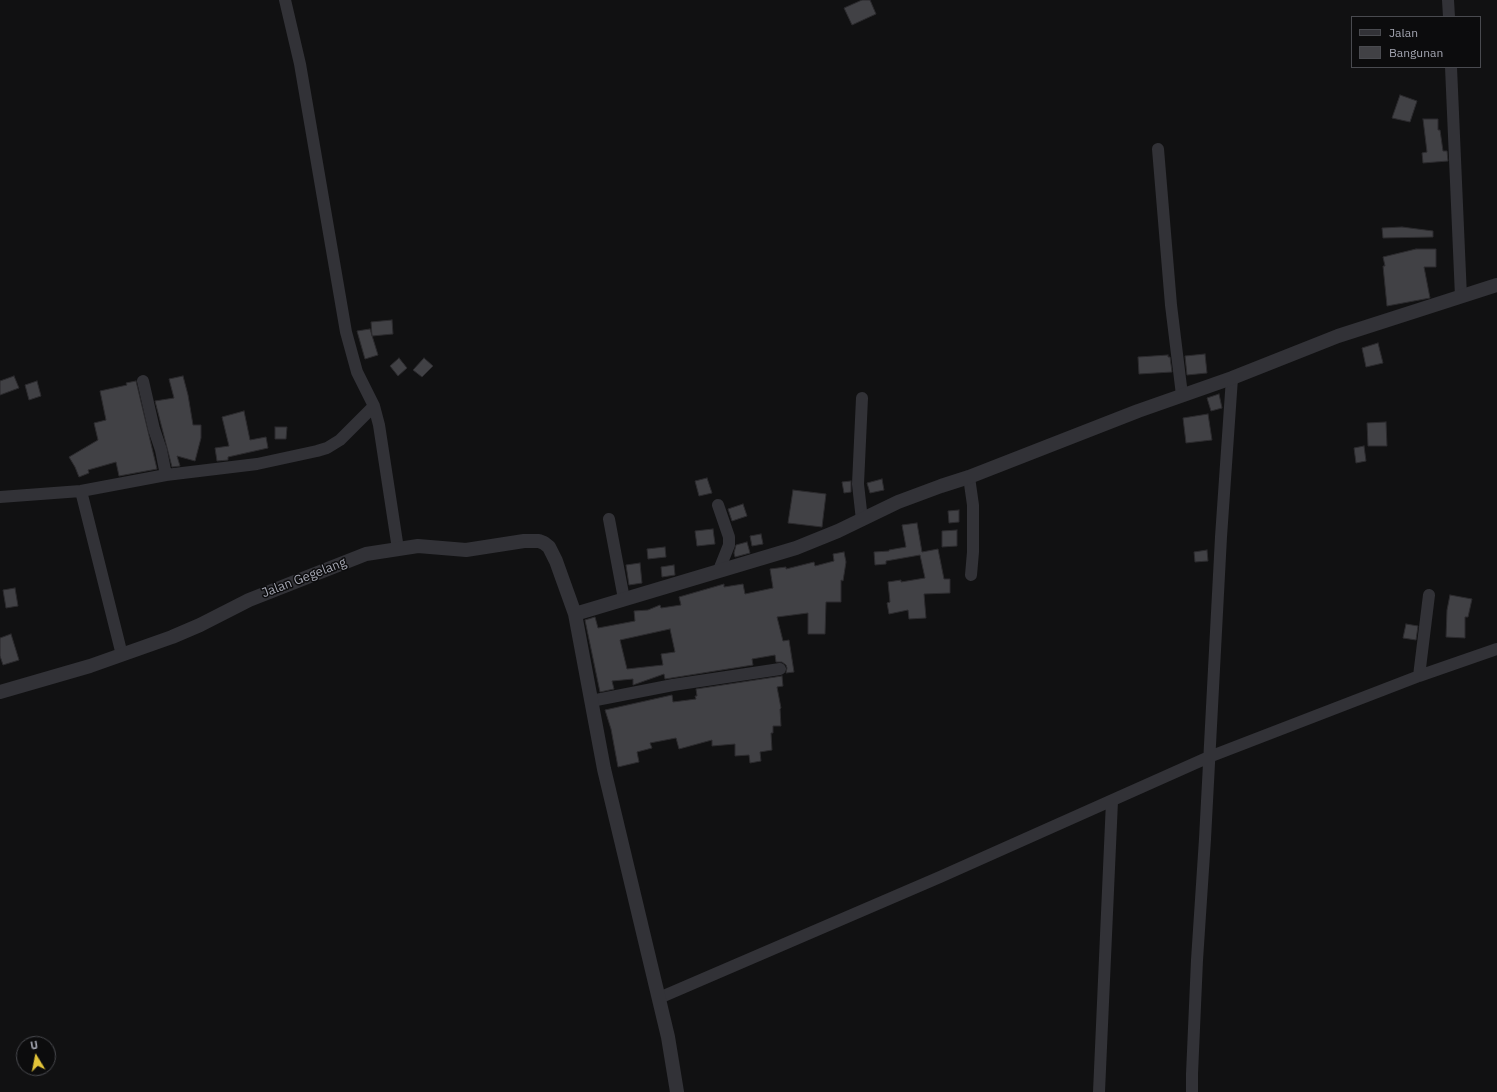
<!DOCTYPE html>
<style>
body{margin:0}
#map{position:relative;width:1497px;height:1092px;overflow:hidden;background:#111112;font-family:"IBM Plex Sans",sans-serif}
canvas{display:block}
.legend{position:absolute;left:1351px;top:16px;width:130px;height:52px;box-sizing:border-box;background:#0c0c0d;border:1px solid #494a4f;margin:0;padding:5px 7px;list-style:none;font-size:12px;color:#a4a6b2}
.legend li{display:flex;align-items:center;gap:8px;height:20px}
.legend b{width:20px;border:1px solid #494a4f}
.north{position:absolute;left:16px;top:1036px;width:40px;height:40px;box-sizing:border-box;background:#0c0c0d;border:1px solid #494a4f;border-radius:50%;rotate:350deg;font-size:11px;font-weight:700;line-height:16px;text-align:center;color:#a4a6b2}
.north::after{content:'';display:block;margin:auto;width:14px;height:18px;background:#e3c439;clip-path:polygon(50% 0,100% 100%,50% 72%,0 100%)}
</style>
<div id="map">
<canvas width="1497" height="1092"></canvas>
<ul class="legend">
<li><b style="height:5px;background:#323237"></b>Jalan</li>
<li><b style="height:11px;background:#414145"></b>Bangunan</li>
</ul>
<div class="north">U</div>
</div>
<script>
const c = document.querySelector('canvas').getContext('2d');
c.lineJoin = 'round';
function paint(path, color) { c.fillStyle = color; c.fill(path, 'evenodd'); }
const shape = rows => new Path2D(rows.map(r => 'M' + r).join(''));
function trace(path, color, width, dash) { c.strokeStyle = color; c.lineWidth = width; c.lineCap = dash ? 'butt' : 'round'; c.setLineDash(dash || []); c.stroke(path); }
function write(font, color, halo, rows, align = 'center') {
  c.font = font + ' "IBM Plex Sans",sans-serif'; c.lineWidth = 3; c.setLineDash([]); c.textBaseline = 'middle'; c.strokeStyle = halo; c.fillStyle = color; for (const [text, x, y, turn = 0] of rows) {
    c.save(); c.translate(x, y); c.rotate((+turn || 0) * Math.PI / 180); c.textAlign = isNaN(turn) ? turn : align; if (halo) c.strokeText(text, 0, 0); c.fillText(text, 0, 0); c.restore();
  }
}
const building = shape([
 [862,0,870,0,876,14,852,25,844,8,862,0],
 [1400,95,1417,101,1410,122,1392,118,1400,95],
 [1423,119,1438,119,1438,130,1440,130,1443,151,1447,151,1448,161,1423,163,1422,153,1427,152,1423,119],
 [1402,227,1433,231,1433,237,1383,238,1382,228,1402,227],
 [1416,249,1436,249,1436,267,1424,267,1430,298,1387,306,1383,266,1385,266,1383,257,1416,249],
 [392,320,393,334,372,336,371,322,392,320],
 [370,329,378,355,365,359,357,331,370,329],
 [1378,343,1383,363,1366,367,1362,348,1378,343],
 [1205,354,1207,373,1187,375,1185,356,1205,354],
 [1168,355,1168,357,1170,357,1172,372,1139,374,1138,357,1168,355],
 [399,358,407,368,398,376,390,366,399,358],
 [424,358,433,366,422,377,413,370,424,358],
 [14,376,19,388,0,395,0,381,14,376],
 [183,376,188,395,193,425,201,425,201,438,195,461,177,456,180,466,172,467,155,401,174,398,169,379,183,376],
 [37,381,41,396,29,400,25,385,37,381],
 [136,381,157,469,119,476,116,462,88,470,89,473,79,477,75,467,69,457,98,440,94,423,106,420,100,391,127,385,126,383,136,381],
 [1219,394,1222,408,1211,411,1207,398,1219,394],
 [244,411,250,440,266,437,268,448,228,457,228,460,217,461,215,448,229,446,222,417,244,411],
 [1208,414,1212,440,1186,443,1183,418,1208,414],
 [1386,422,1387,446,1368,446,1367,423,1386,422],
 [275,427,287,427,286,439,275,439,275,427],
 [1364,446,1366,461,1356,463,1354,448,1364,446],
 [707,478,712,493,699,496,695,481,707,478],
 [882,479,884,490,870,493,867,483,882,479],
 [851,481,851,492,844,493,842,482,851,481],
 [793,490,826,494,822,527,788,523,793,490],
 [743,504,747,516,732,521,728,509,743,504],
 [959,510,959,522,949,523,948,511,959,510],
 [917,523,922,552,938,549,944,579,950,579,950,593,924,594,926,618,909,619,908,610,889,614,887,603,890,602,888,582,901,580,901,582,925,578,920,555,886,561,886,564,875,565,874,552,889,551,889,550,906,547,902,525,917,523],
 [713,529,715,544,697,546,695,531,713,529],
 [957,530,957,546,942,547,942,531,957,530],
 [761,534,763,544,752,546,750,536,761,534],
 [747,542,750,553,735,557,734,553,736,545,747,542],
 [665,547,666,557,648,559,647,549,665,547],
 [1207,550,1208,561,1195,562,1194,552,1207,550],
 [844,552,846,562,843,581,841,580,841,602,826,602,825,634,808,634,808,613,777,617,783,641,789,640,794,672,786,673,787,668,786,665,782,662,776,662,775,655,752,659,753,665,665,679,664,674,633,685,633,679,612,681,614,689,600,692,585,620,595,617,598,628,635,621,634,611,648,610,660,605,661,608,681,605,679,597,724,584,724,587,743,584,745,594,773,588,770,569,786,567,786,569,814,562,815,566,834,561,833,554,844,552],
 [670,629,675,652,661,654,663,665,627,669,620,640,670,629],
 [640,563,642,583,629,585,626,565,640,563],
 [674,565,675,575,662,577,661,567,674,565],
 [15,588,18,606,6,608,3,590,15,588],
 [1450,595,1472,599,1468,617,1465,617,1465,638,1446,637,1447,610,1450,595],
 [1406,624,1418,626,1416,640,1403,638,1406,624],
 [11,634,19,660,3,665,0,656,0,638,11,634],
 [782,676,783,686,777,687,781,708,780,709,781,726,773,726,773,733,771,733,772,750,760,752,761,761,750,763,749,755,735,756,735,744,712,746,712,740,679,749,676,738,650,743,652,748,637,752,639,762,618,767,611,729,605,710,672,695,673,702,696,699,695,696,697,696,696,689,782,676]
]);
paint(building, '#414145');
trace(building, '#2c2b2e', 1);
trace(shape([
 [285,0,300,64,346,332,357,372,374,406,379,425,398,549],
 [1448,0,1449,17],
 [1451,67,1461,297],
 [1158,149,1171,305,1182,395],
 [143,381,154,429,161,450,166,475],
 [969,477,973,505,973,552,971,575],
 [81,491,122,655],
 [0,497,81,491,166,475,257,464,317,451,327,448,340,440,374,406],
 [718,505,729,537,729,545,719,570],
 [609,519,624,599],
 [862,520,858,484,862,398],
 [1419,676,1429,595],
 [591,701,673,685,780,669],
 [659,998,940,877,1209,757,1419,676,1497,649],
 [1099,1092,1112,801],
 [1192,1092,1192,1074,1197,960,1205,839,1221,537,1232,378]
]), '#323237', 12);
trace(shape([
 [575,614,796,548,838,531,898,502,941,486,969,477,1138,411,1232,378,1338,336,1497,285],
 [0,692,90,666,172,637,200,625,249,600,366,554,418,546,466,550,524,541,539,541,544,543,549,547,556,561,575,614,604,769,668,1037,677,1092]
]), '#323237', 14);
write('13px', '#a4a6b2', '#0c0c0d', [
 ["Jalan Gegelang",304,578,-21]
]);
</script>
